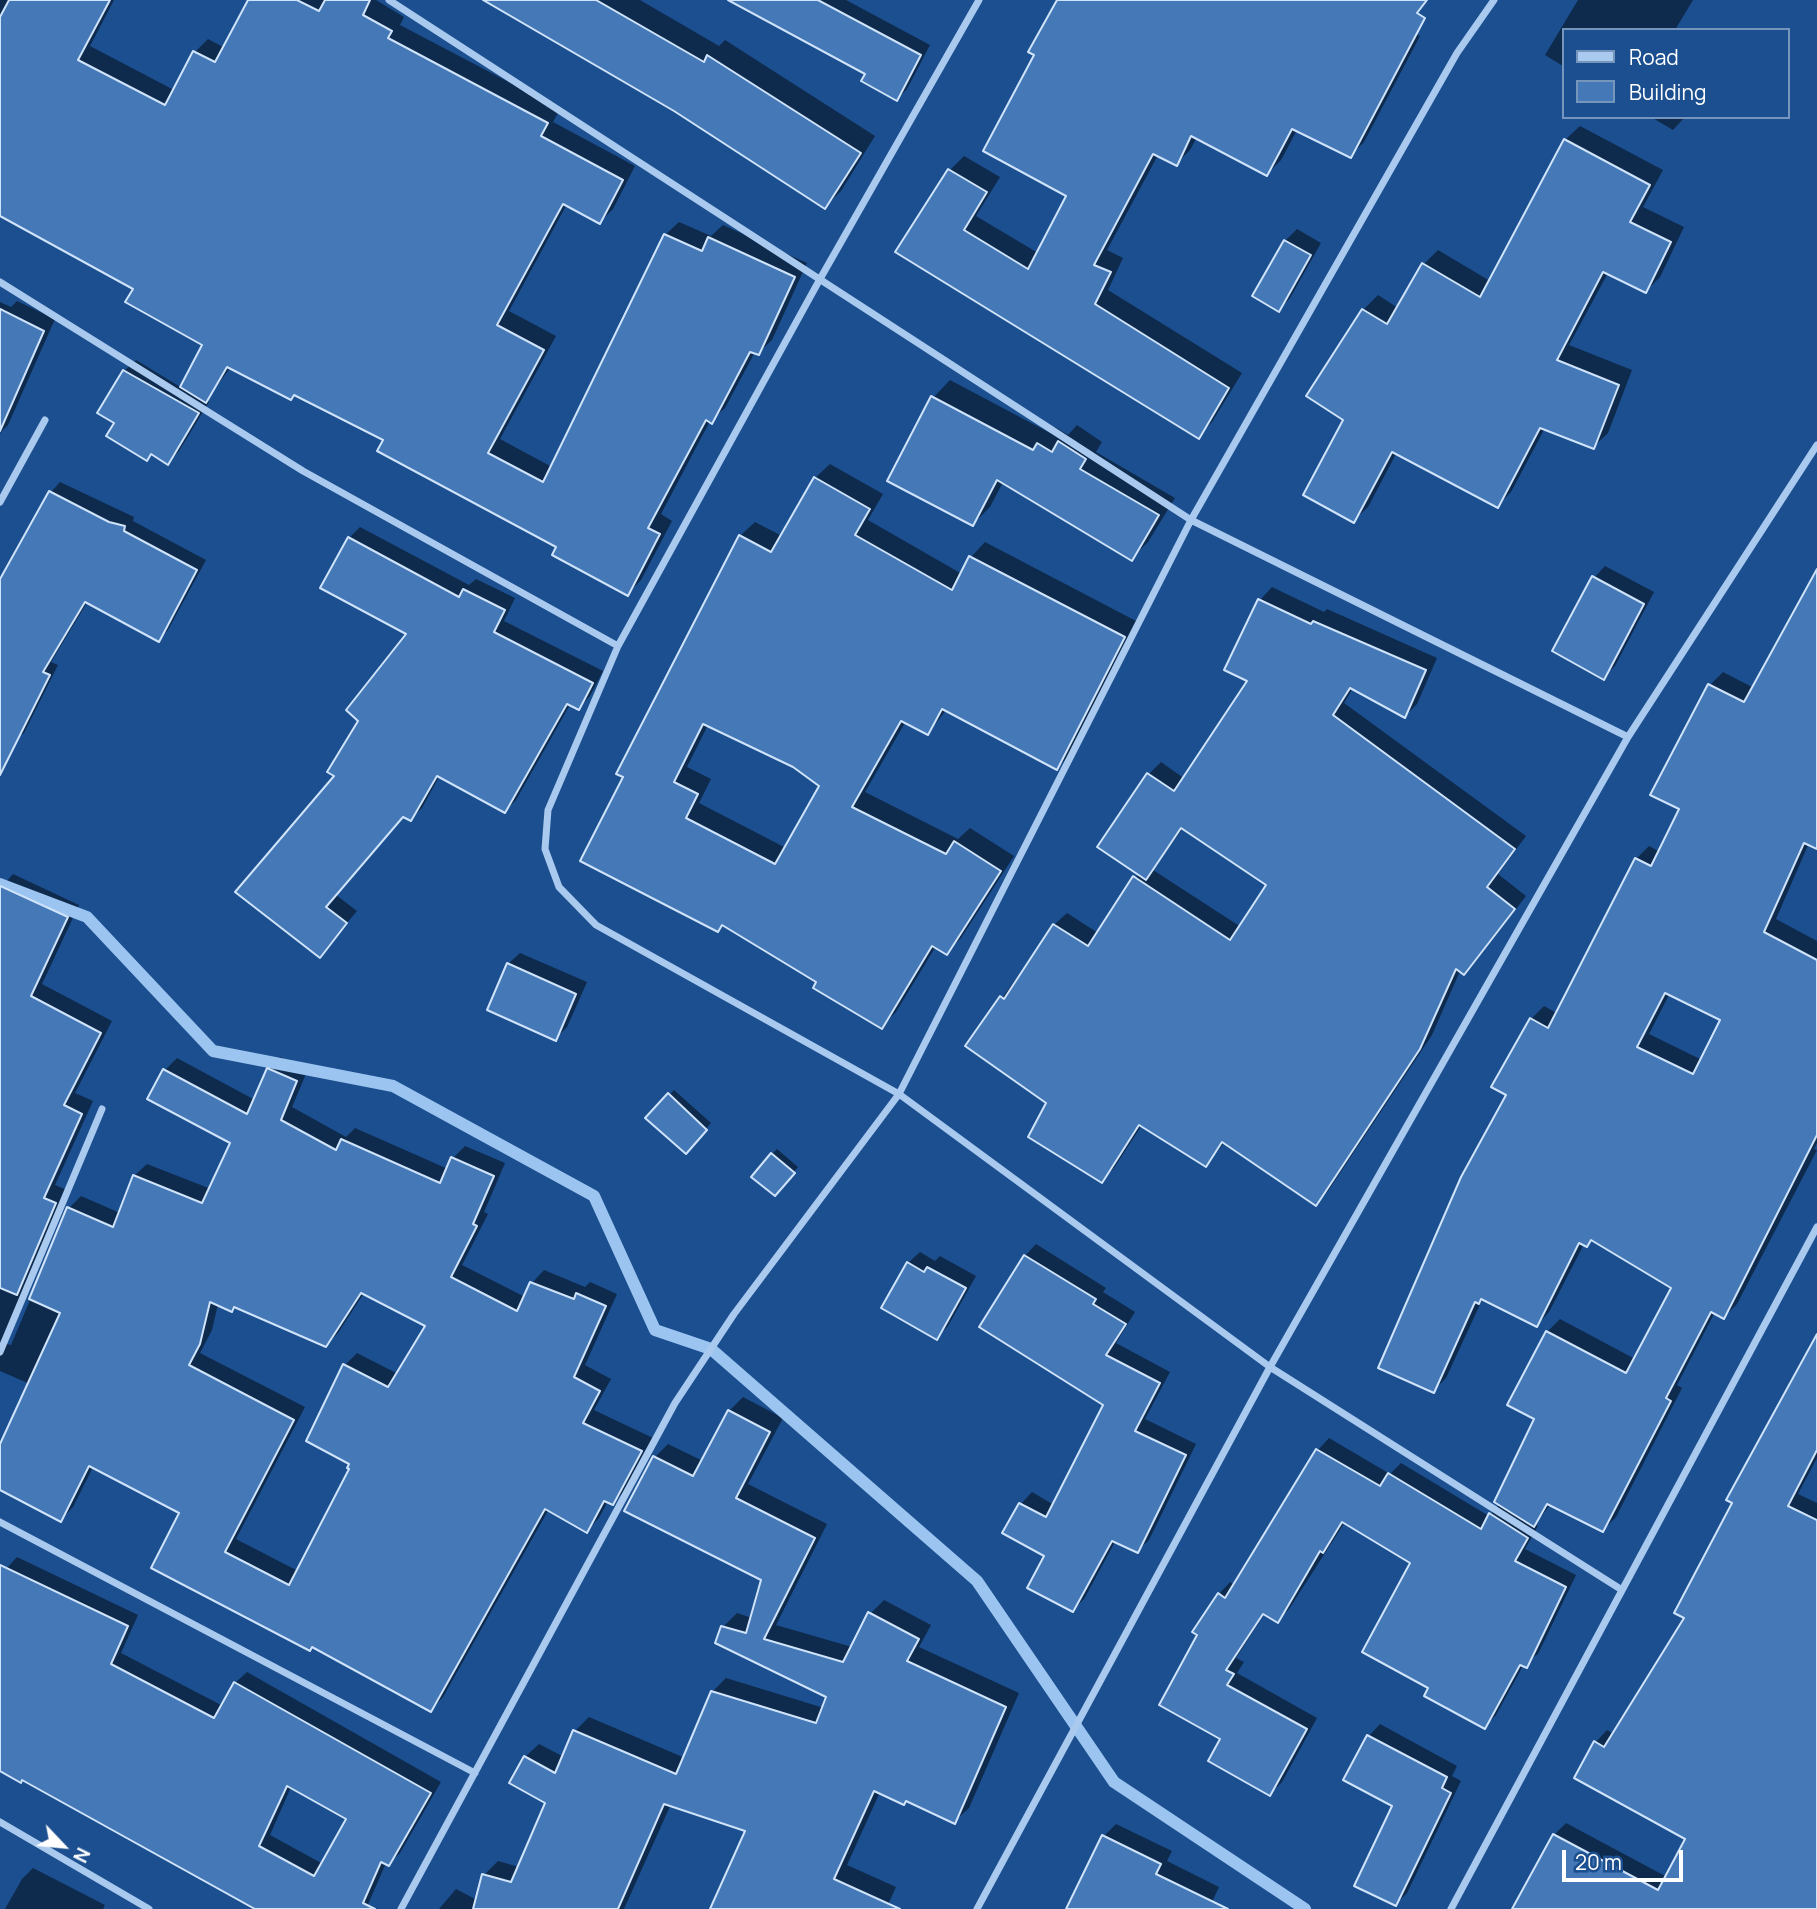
<!DOCTYPE html>
<style>
body{margin:0}
#map{position:relative;width:1817px;height:1909px;overflow:hidden;background:#1b4f8f;font-family:Manrope,sans-serif}
canvas{display:block}
.legend{position:absolute;left:1562px;top:28px;width:228px;height:91px;box-sizing:border-box;background:#1b4f8f;border:2px solid #7695bc;margin:0;padding:9px 12px;list-style:none;font-size:21px;color:#fff}
.legend li{display:flex;align-items:center;gap:14px;height:35px}
.legend b{width:35px;border:2px solid #7695bc}
.north{position:absolute;left:28px;top:1811px;width:70px;height:70px;-webkit-text-stroke:5px #1b4f8f;paint-order:stroke;rotate:116deg;font-size:19px;font-weight:700;line-height:28px;text-align:center;color:#fff}
.north::after{content:'';display:block;margin:auto;width:24px;height:32px;background:#fff;clip-path:polygon(50% 0,100% 100%,50% 72%,0 100%)}
.scale{position:absolute;left:1562px;top:1850px;width:121px;height:32px;box-sizing:border-box;border:4px solid #fff;border-top:0;padding-left:9px;font-size:21px;line-height:24px;white-space:nowrap;color:#fff;-webkit-text-stroke:5px #1b4f8f;paint-order:stroke}
</style>
<div id="map">
<canvas width="1817" height="1909"></canvas>
<ul class="legend">
<li><b style="height:9px;background:#a9c9ee"></b>Road</li>
<li><b style="height:19px;background:#4478b7"></b>Building</li>
</ul>
<div class="north">N</div>
<div class="scale">20 m</div>
</div>
<script>
const c = document.querySelector('canvas').getContext('2d');
c.lineJoin = 'round';
function paint(path, color) { c.fillStyle = color; c.fill(path, 'evenodd'); }
const shape = rows => new Path2D(rows.map(r => 'M' + r).join(''));
function trace(path, color, width, dash) { c.strokeStyle = color; c.lineWidth = width; c.lineCap = dash ? 'butt' : 'round'; c.setLineDash(dash || []); c.stroke(path); }
paint(shape([
 [0,0,114,0,90,46,174,90,195,52,208,39,225,48,250,0,376,0,404,17,400,25,560,109,553,122,635,166,613,209,600,222,567,204,509,311,556,336,500,439,552,467,665,235,679,222,711,236,723,225,807,263,772,340,758,353,755,352,725,408,710,421,661,514,672,521,641,580,628,593,558,546,385,439,295,393,231,367,206,400,209,402,179,451,168,463,152,453,147,458,116,423,124,371,136,360,182,388,205,344,135,288,0,203],
 [486,0,640,0,719,46,725,40,875,136,841,191,825,207,648,94],
 [736,0,846,0,930,45,907,89,897,99,868,73],
 [1059,0,1354,0,1420,36,1364,142,1350,156,1297,130,1281,160,1267,174,1197,137,1190,150,1176,164,1158,155,1107,250,1123,258,1108,290,1242,373,1212,422,1198,436,897,252,950,170,964,156,1000,177,976,216,1038,253,1069,195,1033,74],
 [1578,0,1693,0,1675,30,1563,30,1563,66,1545,55],
 [1651,117,1685,117,1673,130],
 [1580,126,1663,170,1643,207,1684,227,1660,277,1646,291,1608,273,1569,345,1632,370,1608,433,1593,447,1545,428,1511,492,1497,506,1397,452,1368,507,1353,521,1346,419,1308,396,1363,310,1378,295,1398,308,1424,264,1438,250,1490,281,1565,140],
 [1297,229,1321,243,1290,298,1279,310,1254,295,1285,241],
 [17,301,55,319,8,425,0,433,0,302,11,307],
 [950,380,1050,433,1055,427,1068,435,1077,425,1102,442,1096,452,1175,498,1148,542,1131,559,1003,482,990,507,973,524,933,398],
 [830,464,883,494,868,520,962,574,971,557,985,542,1138,622,1071,754,1057,768,947,709,928,733,906,721,865,792,958,839,970,828,1014,856,961,938,946,953,936,946,896,1012,881,1027,818,982,723,924,717,930,625,777,740,536,755,522,782,536,815,478],
 [708,725,794,765,821,785,786,848,699,803,711,779,687,767],
 [60,482,134,517,133,521,206,560,168,630,158,640,88,601,51,662,58,665,24,733,0,750,0,585,51,492],
 [360,527,469,585,476,579,515,598,504,621,603,671,590,696,579,708,571,703,516,800,505,811,440,775,422,808,410,819,404,815,336,895,357,911,320,955,336,776,409,634,349,538],
 [1605,566,1654,592,1615,666,1603,677,1594,578],
 [1817,570,1817,847,1809,843,1776,919,1817,941,1817,1143,1814,1149,1817,1150,1737,1304,1724,1317,1715,1312,1677,1385,1682,1388,1616,1517,1603,1530,1551,1504,1535,1524,1538,1526,1525,1549,1576,1575,1538,1654,1524,1664,1496,1715,1485,1727,1430,1688,1412,1562,1345,1522,1289,1609,1278,1621,1265,1613,1236,1658,1244,1662,1237,1673,1317,1718,1282,1782,1270,1794,1223,1738,1219,1594,1230,1582,1235,1585,1318,1450,1329,1438,1390,1474,1401,1463,1489,1516,1500,1504,1537,1418,1547,1332,1560,1319,1635,1359,1673,1287,1593,1239,1587,1245,1584,1244,1549,1312,1537,1325,1483,1298,1446,1378,1433,1391,1508,1095,1531,1019,1544,1006,1558,1014,1636,859,1649,846,1660,852,1681,809,1665,767,1710,685,1723,672,1752,687],
 [1670,993,1723,1020,1702,1060,1649,1034],
 [1272,587,1324,612,1327,609,1437,658,1417,704,1405,716,1353,688,1344,703,1526,836,1498,874,1526,896,1476,961,1464,973,1460,971,1432,1035,1328,1191,1316,1203,1225,1142,1206,1165,1142,1125,1114,1168,1102,1180,1048,1102,968,1046,1054,925,1067,913,1098,933,1139,873,1149,774,1161,762,1185,779,1249,680,1226,669,1260,600],
 [1183,828,1268,884,1241,927,1153,870],
 [13,874,79,905,42,984,112,1021,75,1093,93,1101,55,1185,67,1190,6,1336,7,1344,11,1345,69,1208,81,1196,120,1213,134,1176,147,1164,211,1189,232,1143,165,1070,177,1058,255,1100,268,1069,280,1057,308,1069,292,1107,346,1137,355,1128,448,1169,453,1158,465,1146,505,1163,484,1212,488,1214,462,1265,525,1297,532,1283,544,1270,585,1287,590,1282,617,1294,585,1365,611,1379,594,1410,653,1438,625,1491,612,1503,608,1501,599,1518,587,1530,549,1509,443,1697,431,1710,313,1645,181,1512,93,1467,73,1507,61,1520,0,1488,0,1445,30,1384,0,1371,0,889],
 [364,1293,428,1325,398,1374,357,1353,345,1365,352,1469,298,1571,236,1539,305,1407,200,1353,212,1330,218,1304,232,1310,236,1305,326,1345,338,1333],
 [520,953,587,982,567,1027,555,1039,508,964],
 [674,1090,711,1123,691,1147,647,1118],
 [777,1149,798,1167,780,1189,772,1154],
 [1036,1244,1106,1288,1103,1292,1135,1312,1116,1343,1170,1372,1145,1419,1196,1444,1149,1540,1137,1551,1116,1540,1084,1599,1073,1610,1046,1555,1004,1532,1021,1504,1032,1492,1054,1505,1105,1404,982,1327,1025,1256],
 [920,1252,935,1261,940,1256,976,1276,948,1326,937,1338,908,1263],
 [1817,1341,1817,1458,1798,1494,1817,1503,1817,1909,1514,1909,1554,1835,1566,1823,1667,1877,1688,1838,1596,1742,1607,1730,1614,1734,1686,1618],
 [743,1397,783,1418,748,1484,827,1524,776,1625,852,1647,870,1614,884,1600,931,1625,919,1647,1019,1693,969,1808,955,1821,908,1799,880,1792,847,1865,896,1887,886,1909,712,1909,747,1830,671,1804,624,1909,439,1909,456,1889,477,1900,484,1875,498,1861,519,1867,547,1802,525,1757,539,1744,564,1757,575,1731,589,1717,685,1758,712,1692,726,1678,824,1708,829,1696,723,1627,737,1613,752,1618,764,1579,655,1457,668,1444,703,1461,729,1411],
 [17,1557,138,1615,121,1653,223,1706,235,1683,247,1672,441,1782,400,1853,388,1864,386,1863,366,1909,261,1909,23,1778,0,1769,0,1568,6,1569],
 [291,1787,349,1819,323,1864,270,1835],
 [1380,1724,1457,1766,1452,1776,1461,1781,1407,1893,1396,1904,1395,1806,1346,1780,1369,1736],
 [1116,1824,1172,1851,1167,1861,1219,1887,1210,1906,1217,1909,1068,1909,1104,1836],
 [33,1868,105,1905,103,1909,5,1909,22,1879]
]), '#0007');
trace(shape([
 [0,884,87,917,213,1051,393,1086,594,1196,655,1330,711,1349,977,1581,1114,1782,1305,1909]
]), '#9cc4f0', 12);
const building = shape([
 [9,0,110,0,78,60,165,105,193,51,215,62,248,0,297,0,319,11,325,0,370,0,363,15,392,31,388,38,548,123,541,136,623,180,600,224,563,204,497,325,544,350,488,453,543,482,664,234,702,251,708,237,795,277,759,355,750,352,712,424,706,420,648,528,660,534,628,596,552,555,556,547,377,451,383,440,294,395,291,400,227,367,206,403,180,387,202,345,125,302,133,289,0,216,0,17,9,0],
 [483,0,596,0,704,62,707,55,861,153,825,209,674,111,483,0],
 [728,0,818,0,921,55,897,101,861,81,865,74,728,0],
 [1057,0,1427,0,1417,13,1425,18,1351,158,1292,129,1267,176,1191,136,1177,166,1153,154,1094,265,1111,272,1095,304,1229,388,1199,439,895,252,948,169,987,192,964,230,1028,269,1066,196,983,151,1034,55,1028,52,1057,0],
 [1564,139,1650,185,1630,222,1671,242,1646,293,1603,272,1557,360,1619,385,1594,449,1540,428,1498,508,1392,452,1354,523,1303,495,1343,420,1306,396,1362,309,1387,324,1422,263,1480,297,1564,139],
 [1284,240,1311,255,1279,312,1252,296,1284,240],
 [0,309,44,331,0,431,0,309],
 [123,370,199,413,168,465,151,454,147,461,106,436,114,423,97,413,123,370],
 [931,396,1033,450,1037,443,1052,452,1058,441,1086,459,1080,469,1159,515,1132,561,997,480,973,526,887,481,931,396],
 [814,477,870,509,855,535,952,590,969,556,1125,637,1057,770,942,709,928,735,901,721,852,807,946,854,954,841,1001,871,947,955,932,946,882,1029,813,988,816,982,722,925,718,932,580,861,623,777,616,774,739,535,771,552,814,477],
 [703,724,793,767,819,786,775,864,686,818,698,794,674,782,703,724],
 [49,491,109,522,125,526,124,531,197,570,159,642,85,602,43,672,50,675,0,775,0,579,49,491],
 [348,537,459,597,463,589,505,610,494,632,593,683,579,710,567,704,505,813,437,776,411,821,403,817,326,907,347,923,320,958,235,892,334,776,327,772,358,721,346,710,406,634,320,588,348,537],
 [1817,569,1817,849,1804,843,1764,932,1817,960,1817,1135,1724,1319,1711,1312,1666,1398,1671,1401,1603,1532,1547,1504,1534,1527,1494,1502,1534,1419,1507,1405,1546,1331,1626,1373,1671,1288,1591,1240,1587,1247,1579,1243,1537,1327,1481,1299,1479,1304,1475,1302,1434,1393,1378,1368,1461,1177,1506,1095,1491,1087,1530,1018,1548,1028,1635,858,1651,866,1679,809,1650,795,1708,684,1744,702,1817,569],
 [1665,993,1720,1020,1693,1074,1637,1047,1665,993],
 [1592,576,1644,604,1604,680,1552,651,1592,576],
 [1258,599,1311,624,1313,621,1426,670,1405,718,1350,688,1333,715,1515,849,1487,887,1515,909,1464,975,1456,969,1420,1049,1316,1206,1222,1142,1206,1167,1139,1125,1102,1183,1028,1137,1046,1103,965,1046,1000,996,1004,999,1053,924,1088,946,1133,876,1230,940,1266,885,1181,828,1146,880,1097,847,1147,773,1174,791,1247,681,1224,670,1258,599],
 [0,886,68,917,31,996,101,1033,64,1105,82,1114,44,1198,56,1203,17,1295,0,1288,0,886],
 [507,963,576,994,556,1041,487,1010,507,963],
 [267,1068,297,1081,281,1120,336,1150,341,1139,440,1183,451,1157,494,1176,473,1224,477,1226,451,1277,517,1311,530,1282,574,1299,576,1293,606,1306,574,1377,600,1391,583,1423,642,1451,613,1505,604,1501,587,1533,545,1509,431,1712,312,1647,310,1651,151,1568,179,1513,89,1466,61,1522,0,1490,0,1444,60,1313,29,1299,67,1207,113,1227,133,1175,202,1203,230,1143,147,1099,163,1069,247,1114,267,1068],
 [361,1293,425,1326,388,1387,343,1364,306,1441,349,1464,347,1468,349,1469,289,1585,225,1552,294,1420,189,1365,200,1344,210,1302,232,1312,234,1307,326,1347,361,1293],
 [668,1093,707,1130,686,1154,645,1118,668,1093],
 [771,1153,795,1173,775,1196,751,1177,771,1153],
 [1024,1255,1096,1299,1093,1304,1126,1324,1106,1355,1160,1383,1135,1431,1186,1455,1138,1553,1112,1541,1073,1612,1027,1588,1044,1556,1002,1533,1019,1503,1046,1517,1103,1405,979,1327,1024,1255],
 [907,1262,924,1272,927,1267,966,1288,937,1340,881,1308,907,1262],
 [1817,1334,1817,1450,1788,1506,1817,1520,1817,1909,1512,1909,1553,1834,1658,1890,1685,1839,1574,1778,1594,1741,1604,1747,1684,1618,1674,1613,1732,1503,1726,1500,1817,1334],
 [728,1410,770,1432,736,1498,815,1538,764,1639,843,1662,868,1612,919,1639,907,1661,1006,1707,955,1824,906,1801,904,1805,874,1791,834,1879,900,1909,710,1909,745,1831,664,1804,618,1909,473,1909,482,1874,511,1882,545,1803,509,1783,524,1756,555,1773,573,1730,676,1774,711,1691,816,1723,826,1697,715,1643,721,1626,746,1633,761,1580,624,1511,653,1456,693,1476,728,1410],
 [1316,1449,1380,1486,1388,1473,1481,1529,1489,1513,1528,1538,1515,1561,1566,1587,1527,1668,1520,1665,1485,1729,1424,1696,1428,1688,1362,1652,1410,1563,1342,1522,1323,1553,1320,1551,1278,1623,1263,1614,1226,1670,1234,1674,1227,1685,1307,1729,1270,1796,1208,1761,1220,1739,1159,1705,1197,1635,1192,1632,1218,1593,1225,1598,1316,1449],
 [0,1565,128,1626,111,1664,214,1718,234,1682,431,1793,389,1866,381,1862,363,1903,375,1909,255,1909,22,1780,21,1783,0,1771,0,1565],
 [287,1786,346,1819,314,1876,259,1846,287,1786],
 [1367,1735,1447,1777,1442,1788,1451,1793,1396,1906,1354,1886,1392,1806,1343,1780,1367,1735],
 [1102,1835,1161,1864,1156,1874,1228,1909,1066,1909,1102,1835]
]);
paint(building, '#4478b7');
trace(building, '#cfe3fa', 2);
trace(shape([
 [389,0,1191,520,1628,737],
 [979,0,820,279,618,646,548,810,545,849,559,887,596,925,899,1094,1270,1367,1622,1590],
 [0,282,303,471,618,646],
 [0,502,45,420],
 [0,1352,102,1109],
 [0,1522,475,1773],
 [0,1822,149,1909],
 [401,1909,675,1403,734,1314,899,1094,1191,520,1457,53,1494,0],
 [977,1909,1270,1367,1628,737,1817,445],
 [1451,1909,1817,1227]
]), '#a9c9ee', 7);
</script>
